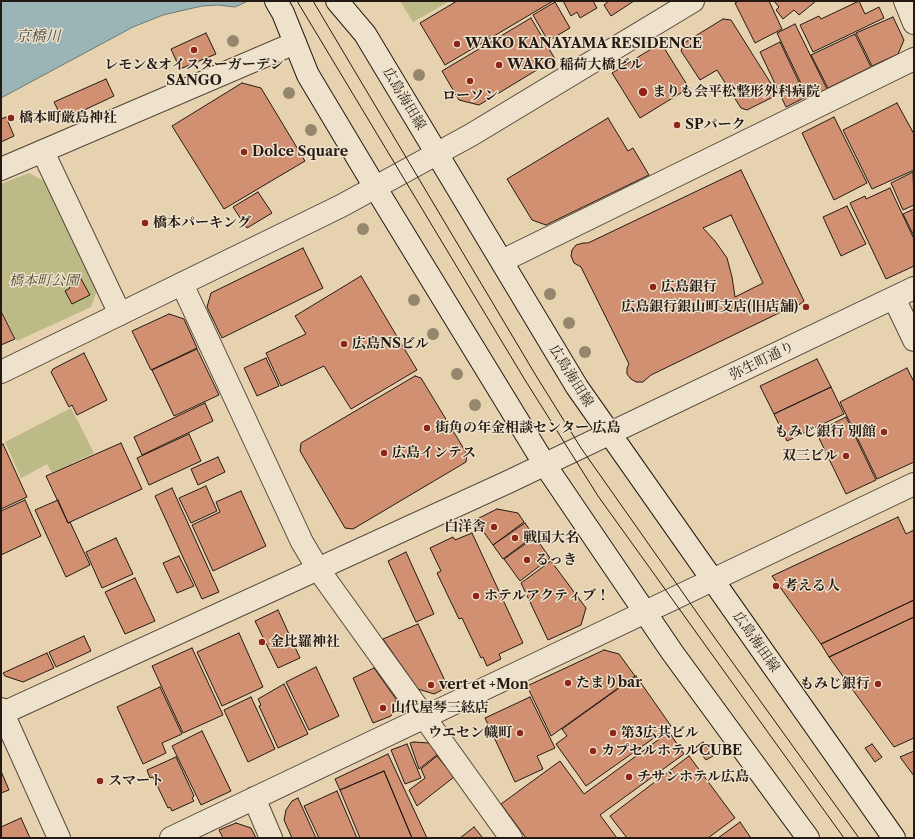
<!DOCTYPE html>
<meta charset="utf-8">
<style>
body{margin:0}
#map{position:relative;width:915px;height:839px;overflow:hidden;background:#e7d2b0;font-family:"Libre Caslon Text",serif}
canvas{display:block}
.frame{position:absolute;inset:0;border:2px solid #241a13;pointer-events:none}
</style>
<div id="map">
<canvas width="915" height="839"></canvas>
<div class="frame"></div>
</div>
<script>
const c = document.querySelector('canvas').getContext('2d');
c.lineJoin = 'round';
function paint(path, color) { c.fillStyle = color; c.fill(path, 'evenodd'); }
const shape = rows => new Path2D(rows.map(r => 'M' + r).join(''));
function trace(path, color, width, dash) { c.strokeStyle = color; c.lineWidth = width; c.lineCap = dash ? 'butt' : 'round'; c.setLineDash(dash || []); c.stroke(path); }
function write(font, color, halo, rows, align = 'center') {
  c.font = font + ' "Libre Caslon Text","Noto Serif JP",serif'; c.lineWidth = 3; c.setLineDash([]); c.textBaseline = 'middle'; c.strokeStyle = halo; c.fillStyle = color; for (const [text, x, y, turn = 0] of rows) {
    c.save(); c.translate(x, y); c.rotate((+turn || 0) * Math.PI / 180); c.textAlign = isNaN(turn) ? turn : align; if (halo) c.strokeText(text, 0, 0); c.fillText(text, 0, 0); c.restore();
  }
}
paint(shape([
 [400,1,450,1,413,22],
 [29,173,44,181,97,290,91,307,17,341,1,308,1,184],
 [71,408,94,453,52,473,47,464,21,478,5,442]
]), '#bcba87');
const water = shape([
 [1,1,248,1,235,7,218,5,202,6,163,15,133,27,1,98,1,1]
]);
paint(water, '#9bb5b6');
trace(water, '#6b7775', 1);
const building = shape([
 [457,1,553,1,445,65,420,23,457,1],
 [563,1,593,1,597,8,580,18,577,12,571,16,563,1],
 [609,1,634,1,611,16,604,5,609,1],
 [739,1,769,1,782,29,755,43,735,3,739,1],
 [774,1,816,1,799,15,794,10,783,19,776,10,779,7,774,1],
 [859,1,865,14,879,7,884,18,813,52,800,25,819,16,821,19,859,1],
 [555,2,570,28,548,41,533,15,555,2],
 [893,17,904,40,898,54,872,66,856,33,893,17],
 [531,18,555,59,479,105,459,100,442,71,531,18],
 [723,19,731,20,775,90,773,97,747,110,741,108,717,70,700,80,681,51,684,43,723,19],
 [795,24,827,89,808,98,777,33,795,24],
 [206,33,216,54,180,69,171,49,206,33],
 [855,34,871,67,828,88,811,55,855,34],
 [780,42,806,97,786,107,760,52,780,42],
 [661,43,689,88,640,118,612,73,661,43],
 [106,79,114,96,63,120,54,102,106,79],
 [242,83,261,88,305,161,224,209,172,126,242,83],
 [897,103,914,134,914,170,872,189,843,130,897,103],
 [6,117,14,136,1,142,1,119,6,117],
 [834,117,867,183,834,200,802,133,834,117],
 [608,118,628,151,633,148,649,175,546,225,532,220,507,179,608,118],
 [741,170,804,301,792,310,783,311,651,375,643,382,636,382,631,379,627,374,627,368,629,364,581,267,574,263,571,256,572,250,576,245,583,243,588,243,741,170],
 [731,215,763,283,735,297,732,277,727,258,715,241,703,228,731,215],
 [913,172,914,205,903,210,891,183,913,172],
 [890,188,914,239,914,266,886,279,850,203,865,196,866,199,890,188],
 [258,192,272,213,247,228,233,207,258,192],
 [847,206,866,244,841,256,823,217,847,206],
 [914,209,914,236,903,214,914,209],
 [303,248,323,288,222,338,207,307,211,293,303,248],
 [361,276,417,370,351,409,324,366,281,386,266,353,306,334,295,316,361,276],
 [81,279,90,295,72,304,65,291,70,288,69,286,81,279],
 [1,311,15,339,1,345,1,311],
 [169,314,184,319,197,348,151,370,132,331,169,314],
 [197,349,219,395,174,416,152,370,197,349],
 [84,353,107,400,77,415,72,405,69,407,51,372,53,369,84,353],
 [266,358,279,386,257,396,244,368,266,358],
 [817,359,831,387,774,414,760,386,817,359],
 [907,368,914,382,914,462,877,479,840,402,907,368],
 [415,376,421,378,467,454,466,462,353,529,345,528,300,451,301,443,415,376],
 [831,387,844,414,787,441,774,414,831,387],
 [205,403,213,421,142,455,134,437,205,403],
 [846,417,876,480,846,494,816,432,846,417],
 [189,434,201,461,149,485,137,458,189,434],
 [121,443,142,489,68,523,46,476,121,443],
 [3,444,27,497,1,509,1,445,3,444],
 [218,457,225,472,198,485,191,469,218,457],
 [206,486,217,511,191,523,179,498,206,486],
 [172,488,219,592,202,599,155,496,172,488],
 [241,491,266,546,213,571,192,525,220,512,216,502,241,491],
 [25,500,41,536,1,555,1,511,25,500],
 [58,500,68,523,70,522,90,565,66,577,35,510,58,500],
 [497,509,518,513,524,522,493,545,475,520,497,509],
 [898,517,906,534,914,530,914,600,821,644,772,576,898,517],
 [525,523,534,536,503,559,493,545,525,523],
 [472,533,523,643,499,654,501,659,487,666,483,657,481,658,462,618,459,619,437,573,441,571,430,548,453,537,455,540,472,533],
 [535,537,550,558,520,581,504,559,535,537],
 [116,538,133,574,102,588,86,552,116,538],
 [406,552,434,614,416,622,388,561,406,552],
 [179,556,194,586,177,593,163,563,179,556],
 [551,561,586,608,581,625,548,640,521,583,551,561],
 [135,578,155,621,125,634,105,592,135,578],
 [914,600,914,617,829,657,821,644,914,600],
 [278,610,300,658,278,668,255,621,278,610],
 [914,617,914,738,894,747,829,657,914,617],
 [418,624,448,687,434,694,418,689,383,639,418,624],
 [239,633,263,687,222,706,197,652,239,633],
 [84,636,91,651,56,667,49,652,84,636],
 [192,648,223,715,183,733,152,666,192,648],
 [604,650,619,654,635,676,551,736,527,686,604,650],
 [47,653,54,668,23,682,5,676,3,673,47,653],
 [316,667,339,716,309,730,286,682,316,667],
 [374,668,396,699,391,716,373,723,353,678,374,668],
 [636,676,671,726,586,786,556,744,567,736,562,729,636,676],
 [284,684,308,734,278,748,259,706,261,705,258,699,284,684],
 [160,687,182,734,162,743,166,753,143,764,117,707,160,687],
 [251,697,275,749,248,762,224,710,251,697],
 [530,697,555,748,537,756,543,769,515,782,485,718,530,697],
 [202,731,231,791,201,805,172,746,202,731],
 [669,732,684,754,600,815,617,838,526,838,501,804,560,761,584,794,669,732],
 [414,742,429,743,438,754,419,769,410,743,414,742],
 [703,742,713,756,706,760,696,747,703,742],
 [407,744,421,778,405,784,391,750,407,744],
 [872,744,882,757,875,762,865,748,872,744],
 [914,751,914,776,900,757,914,751],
 [388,754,427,838,412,838,384,771,340,790,335,779,388,754],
 [437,756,454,777,417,806,409,790,425,778,421,769,437,756],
 [689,756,735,818,708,838,627,838,610,816,689,756],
 [176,757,194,796,192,798,194,801,172,811,170,807,168,808,153,777,150,778,147,770,176,757],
 [1,771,9,790,1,793,1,771],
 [384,771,412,838,360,838,340,790,384,771],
 [337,791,357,838,319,838,304,806,337,791],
 [298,798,316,838,292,838,284,820,286,810,292,801,298,798],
 [21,818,30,838,1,838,1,827,21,818],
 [740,822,751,838,718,838,740,822],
 [236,823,251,828,256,838,223,838,219,830,236,823],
 [474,827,483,838,460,838,474,827]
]);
paint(building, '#d19072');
trace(building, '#241a13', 1);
const minor = shape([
 [905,1,914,23],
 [43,152,120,314],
 [1,169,295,43],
 [502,261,914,59],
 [182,284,302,542,318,569,511,838],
 [894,298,914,340],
 [254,798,271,838],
 [171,838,914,484]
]);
const tertiary = shape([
 [1,372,341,206,471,135,693,1],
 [1,709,59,838],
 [1,714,508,482,914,288]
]);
const secondary = shape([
 [276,1,283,13,308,75,375,187,545,465,672,652,808,838],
 [337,1,365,34,577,387,894,838]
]);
trace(minor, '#55483a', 24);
trace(tertiary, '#55483a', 24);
trace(secondary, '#241a13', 24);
trace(minor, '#efe2cc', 22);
trace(tertiary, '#efe2cc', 22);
trace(secondary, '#efe2cc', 22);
trace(shape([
 [297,1,525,380,598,496,844,838],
 [313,1,535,374,581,448,707,627,859,838]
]), '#241a13', 1);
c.fillStyle = '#95876d';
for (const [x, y] of [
 [233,41],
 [419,75],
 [289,93],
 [311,130],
 [363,229],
 [550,294],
 [414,300],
 [569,323],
 [433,334],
 [585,352],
 [457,374],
 [475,405]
]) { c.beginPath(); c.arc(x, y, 6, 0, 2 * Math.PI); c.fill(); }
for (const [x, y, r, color] of [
 [457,44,4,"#8f2418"],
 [194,50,4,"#8f2418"],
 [499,65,4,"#8f2418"],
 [470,81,4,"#8f2418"],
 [643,92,5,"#8f2418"],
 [11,118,4,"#8f2418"],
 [677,125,4,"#8f2418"],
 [244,152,4,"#8f2418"],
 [145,223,4,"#8f2418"],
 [653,287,4,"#8f2418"],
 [806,307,4,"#8f2418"],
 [344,344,4,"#8f2418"],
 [427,428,4,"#8f2418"],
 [884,432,4,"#8f2418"],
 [384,453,4,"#8f2418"],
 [846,456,4,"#8f2418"],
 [494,527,4,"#8f2418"],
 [515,538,4,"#8f2418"],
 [527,560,4,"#8f2418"],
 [776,586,4,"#8f2418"],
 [476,596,4,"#8f2418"],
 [262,642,4,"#8f2418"],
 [568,683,4,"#8f2418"],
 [878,684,4,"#8f2418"],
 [431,685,4,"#8f2418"],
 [383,708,4,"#8f2418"],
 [520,733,4,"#8f2418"],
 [613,733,4,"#8f2418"],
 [593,751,4,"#8f2418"],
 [629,777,4,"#8f2418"],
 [100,781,4,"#8f2418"]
]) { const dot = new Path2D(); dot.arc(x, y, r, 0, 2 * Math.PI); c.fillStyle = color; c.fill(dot); trace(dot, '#efe2cc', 1.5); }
write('bold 14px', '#241a13', '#efe2cc', [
 ["WAKO KANAYAMA RESIDENCE",465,44],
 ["レモン&オイスターガーデン",194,65,"center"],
 ["SANGO",194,81,"center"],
 ["WAKO 稲荷大橋ビル",507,65],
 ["まりも会平松整形外科病院",652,92],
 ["ローソン",470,96,"center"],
 ["橋本町厳島神社",19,118],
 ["SPパーク",685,125],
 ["Dolce Square",252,152],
 ["橋本パーキング",153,223],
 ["広島銀行",661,287],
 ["広島銀行銀山町支店(旧店舗)",798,307,"right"],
 ["広島NSビル",352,344],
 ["街角の年金相談センター 広島",435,428],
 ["もみじ銀行 別館",876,432,"right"],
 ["広島インテス",392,453],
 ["双三ビル",838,456,"right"],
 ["白洋舎",486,527,"right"],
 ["戦国大名",523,538],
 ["るっき",535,560],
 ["考える人",784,586],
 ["ホテルアクティブ！",484,596],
 ["金比羅神社",270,642],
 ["たまりbar",576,683],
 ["もみじ銀行",870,684,"right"],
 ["vert et +Mon",439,685],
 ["山代屋琴三絃店",391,708],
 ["ウエセン幟町",512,733,"right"],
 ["第3広共ビル",621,733],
 ["カプセルホテルCUBE",601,751],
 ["チサンホテル広島",637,777],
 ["スマート",108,781]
], 'left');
write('14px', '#241a13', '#efe2cc', [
 ["広島海田線",404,99,59],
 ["弥生町通り",762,361,-26],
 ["広島海田線",571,376,58],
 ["広島海田線",756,642,55]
]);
write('italic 14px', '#524a36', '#efe2cc', [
 ["橋本町公園",44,281]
]);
write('italic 15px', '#484844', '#efe2cc', [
 ["京橋川",38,37]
]);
</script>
